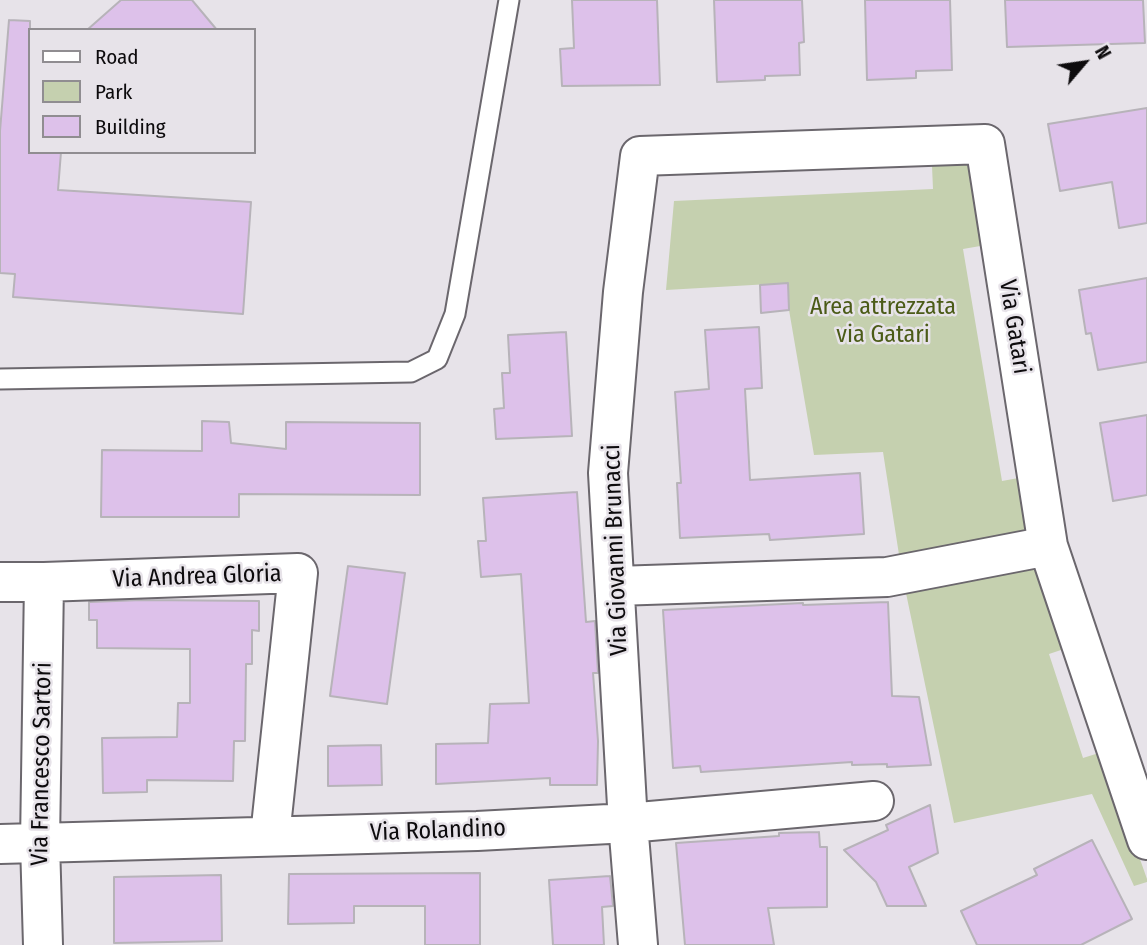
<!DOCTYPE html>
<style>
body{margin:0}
#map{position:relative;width:1147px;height:945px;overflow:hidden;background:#e7e3e9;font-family:"Fira Sans Condensed",sans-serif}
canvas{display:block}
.legend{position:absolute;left:28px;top:28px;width:228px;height:126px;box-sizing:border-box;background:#e7e3e9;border:2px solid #908d91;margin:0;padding:9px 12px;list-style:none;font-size:21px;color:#0d0b0d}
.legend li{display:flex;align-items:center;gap:14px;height:35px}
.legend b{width:35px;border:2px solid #908d91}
.north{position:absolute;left:1049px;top:28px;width:70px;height:70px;-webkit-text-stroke:5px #e7e3e9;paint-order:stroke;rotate:61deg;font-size:19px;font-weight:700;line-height:28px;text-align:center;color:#0d0b0d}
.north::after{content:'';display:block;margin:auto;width:24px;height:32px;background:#0d0b0d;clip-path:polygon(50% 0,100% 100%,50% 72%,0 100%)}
</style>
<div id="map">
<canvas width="1147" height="945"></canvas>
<ul class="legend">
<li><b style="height:9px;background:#fff"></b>Road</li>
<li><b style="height:19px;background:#c5d0af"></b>Park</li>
<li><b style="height:19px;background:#ddc1ea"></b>Building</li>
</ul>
<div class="north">N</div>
</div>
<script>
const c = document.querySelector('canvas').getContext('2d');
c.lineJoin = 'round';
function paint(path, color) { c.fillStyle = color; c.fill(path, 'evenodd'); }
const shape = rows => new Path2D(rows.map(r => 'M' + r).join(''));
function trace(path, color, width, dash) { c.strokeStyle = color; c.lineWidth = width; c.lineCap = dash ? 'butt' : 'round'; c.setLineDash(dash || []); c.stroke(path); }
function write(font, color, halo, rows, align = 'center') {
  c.font = font + ' "Fira Sans Condensed",sans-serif'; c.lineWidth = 5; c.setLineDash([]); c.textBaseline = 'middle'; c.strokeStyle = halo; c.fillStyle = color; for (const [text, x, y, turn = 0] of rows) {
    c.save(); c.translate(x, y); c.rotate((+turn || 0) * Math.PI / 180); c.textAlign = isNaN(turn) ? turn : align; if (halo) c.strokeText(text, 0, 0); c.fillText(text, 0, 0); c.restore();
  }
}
paint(shape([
 [973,164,986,245,963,249,1002,481,1024,477,1067,648,1049,654,1083,758,1102,752,1147,879,1147,882,1134,886,1092,794,954,823,902,574,883,452,814,455,789,310,787,283,666,290,674,201,933,189,932,166]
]), '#c5d0af');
const building = shape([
 [121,0,192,0,217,30,87,30,121,0],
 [572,0,657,0,660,85,562,86,560,49,574,48,572,0],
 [714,0,802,0,804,42,799,43,800,75,765,76,765,80,717,82,714,0],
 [865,0,950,0,952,70,916,71,916,78,867,80,865,0],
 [1005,0,1143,0,1145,43,1007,47,1005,0],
 [9,20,30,21,30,152,61,152,58,190,251,202,243,314,13,297,15,274,0,273,0,131,9,20],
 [1147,108,1147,223,1119,228,1112,182,1060,191,1048,124,1147,108],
 [1147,278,1147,362,1098,370,1091,333,1086,334,1079,290,1147,278],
 [788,283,789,310,761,313,760,285,788,283],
 [759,327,762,388,745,389,750,480,860,473,864,534,770,540,769,534,680,538,677,483,681,483,675,392,709,389,705,330,759,327],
 [566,332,572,436,496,439,494,409,504,408,502,373,510,373,508,335,566,332],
 [1147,415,1147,495,1113,501,1100,423,1147,415],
 [202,421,229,422,231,443,286,449,286,422,420,423,420,495,239,494,239,517,101,517,102,450,202,451,202,421],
 [577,492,586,622,595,621,598,673,593,673,598,741,597,785,550,785,550,778,436,784,436,744,488,743,490,704,529,703,521,574,481,577,478,541,486,541,483,498,577,492],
 [348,566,405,573,387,704,330,696,348,566],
 [142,600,259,601,259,631,252,630,252,664,246,664,245,741,234,741,233,781,147,780,147,792,103,793,102,738,177,737,178,703,190,703,190,649,97,648,97,620,89,620,89,602,142,600],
 [888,602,892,696,919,697,931,765,887,767,887,764,852,765,852,762,701,772,700,766,673,768,663,610,803,603,803,605,888,602],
 [381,745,382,785,328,786,328,746,381,745],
 [930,805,938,853,909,867,926,906,887,906,876,882,844,850,888,830,886,825,930,805],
 [819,832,820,847,827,847,827,907,768,908,774,945,685,945,676,843,779,836,779,833,819,832],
 [1092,840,1132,919,1081,945,977,945,961,911,1037,875,1034,869,1092,840],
 [480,873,480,945,425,945,425,906,354,906,354,923,288,924,289,874,480,873],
 [221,875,222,941,114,943,114,877,221,875],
 [610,876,613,906,602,907,604,945,553,945,549,880,610,876]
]);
paint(building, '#ddc1ea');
trace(building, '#b7b3b9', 2);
const lane = shape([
 [0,379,411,372,437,359,455,314,509,0]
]);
const street = shape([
 [0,582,44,582,298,573,270,836],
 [616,586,887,577,1048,546],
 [0,844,477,831,628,823,874,801],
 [43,945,40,843,44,582],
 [638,945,628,823,608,473,623,292,640,156,985,144,1048,546,1147,840]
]);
trace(lane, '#6b676d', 23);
trace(street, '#6b676d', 42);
trace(lane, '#fff', 19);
trace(street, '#fff', 38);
write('24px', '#4b5b17', '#e7e3e9', [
 ["Area attrezzata",883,307],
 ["via Gatari",883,335]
]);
write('24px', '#0d0b0d', '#e7e3e9', [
 ["Via Gatari",1014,327,81],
 ["Via Giovanni Brunacci",616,550,-92],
 ["Via Andrea Gloria",197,577,-2],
 ["Via Francesco Sartori",42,764,-89],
 ["Via Rolandino",438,831,-2]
]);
</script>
